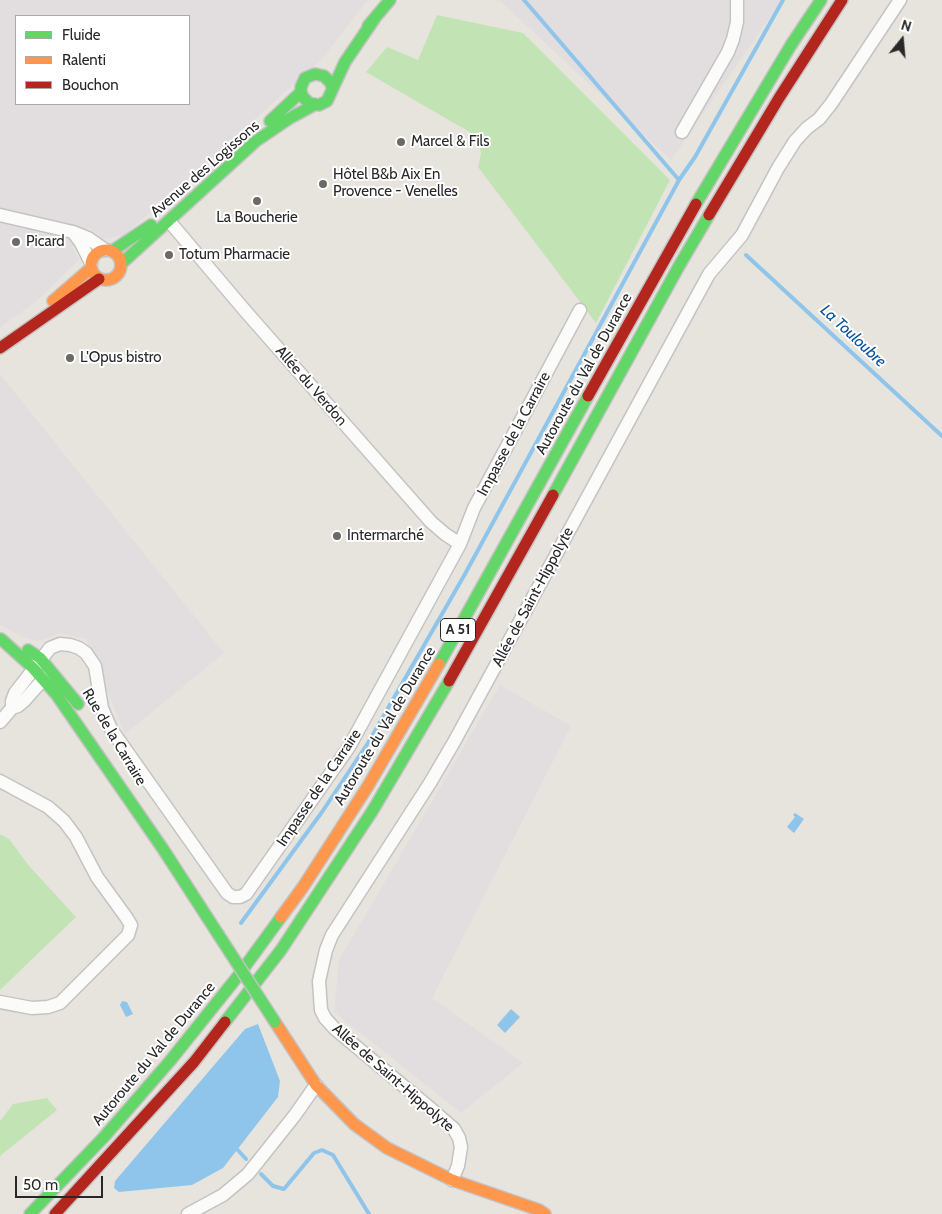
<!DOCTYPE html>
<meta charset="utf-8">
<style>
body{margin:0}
#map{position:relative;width:942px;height:1214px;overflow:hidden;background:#e7e4dd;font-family:Cabin,sans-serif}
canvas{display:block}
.legend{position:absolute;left:15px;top:15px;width:175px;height:90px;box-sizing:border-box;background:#fff;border:1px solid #a9a9a9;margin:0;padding:6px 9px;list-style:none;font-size:15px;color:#282828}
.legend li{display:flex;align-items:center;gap:10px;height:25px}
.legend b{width:25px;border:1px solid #a9a9a9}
.north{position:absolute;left:877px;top:15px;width:50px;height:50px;-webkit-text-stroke:4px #fff;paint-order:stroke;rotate:17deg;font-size:14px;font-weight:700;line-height:20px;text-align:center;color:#282828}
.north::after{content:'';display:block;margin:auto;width:18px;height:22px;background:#282828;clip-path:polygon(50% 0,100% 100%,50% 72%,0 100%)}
.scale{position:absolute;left:15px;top:1176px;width:88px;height:22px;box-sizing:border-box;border:2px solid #282828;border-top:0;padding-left:6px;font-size:15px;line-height:18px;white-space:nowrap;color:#282828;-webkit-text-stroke:4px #fff;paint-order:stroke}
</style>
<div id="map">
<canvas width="942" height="1214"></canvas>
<ul class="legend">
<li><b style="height:6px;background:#63d668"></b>Fluide</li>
<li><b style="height:6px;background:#ff974d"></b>Ralenti</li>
<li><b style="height:6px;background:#b3261e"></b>Bouchon</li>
</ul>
<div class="north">N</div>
<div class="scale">50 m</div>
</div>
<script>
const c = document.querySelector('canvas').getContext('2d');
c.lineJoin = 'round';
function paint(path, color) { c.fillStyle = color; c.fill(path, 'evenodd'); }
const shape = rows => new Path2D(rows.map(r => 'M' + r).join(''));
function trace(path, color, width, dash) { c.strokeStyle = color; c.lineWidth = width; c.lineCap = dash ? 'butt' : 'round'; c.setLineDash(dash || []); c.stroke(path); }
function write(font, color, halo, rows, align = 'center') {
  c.font = font + ' Cabin,sans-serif'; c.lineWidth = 4; c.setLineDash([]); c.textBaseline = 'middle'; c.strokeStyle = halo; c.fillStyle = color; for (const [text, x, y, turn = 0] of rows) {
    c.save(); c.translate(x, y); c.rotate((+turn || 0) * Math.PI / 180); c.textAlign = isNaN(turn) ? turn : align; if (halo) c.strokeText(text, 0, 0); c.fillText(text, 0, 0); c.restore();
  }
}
paint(shape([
 [0,0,368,0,321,60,125,235,103,239,88,227,72,247,79,260,39,299,0,328],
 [16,16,189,16,189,104,16,104],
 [499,0,782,0,671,160],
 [0,374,224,653,125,734,86,639,61,633,38,641,23,637,0,625],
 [500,685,571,726,432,998,523,1063,461,1113,334,1012,339,960]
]), '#e2dee0');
paint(shape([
 [437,15,523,33,670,180,596,323,478,167,481,154,479,142,473,134,366,72,387,47,418,60],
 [0,834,9,839,30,867,76,917,0,990],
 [47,1098,57,1110,0,1156,0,1121,13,1104]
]), '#c2e4b5');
paint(shape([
 [795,813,804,819,794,833,787,827,795,817,793,815],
 [122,1001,127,1002,133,1014,126,1017,120,1005],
 [511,1009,520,1017,505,1033,497,1025],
 [258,1024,280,1081,278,1097,223,1168,192,1185,119,1192,114,1188,115,1181,245,1029]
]), '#8fc5eb');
trace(shape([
 [524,0,679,180],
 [746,255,942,436],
 [241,923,322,812,368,743,465,574,679,180,695,157,783,0],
 [234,1146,246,1159],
 [261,1174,273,1186,284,1189,314,1153,322,1150,333,1155,369,1214]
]), '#8fc5eb', 4);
const street = shape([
 [682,132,728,52,733,39,737,22,737,0],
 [0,215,73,232,88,238,105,250],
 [169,221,247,313,431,522,445,534,460,544],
 [73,232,81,243,91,263],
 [12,708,12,701,15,693,50,648,60,644,70,645,79,648,86,653,95,666,102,708,111,729,227,893,233,897,240,897,246,894,349,747,460,544,474,508,580,310],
 [0,722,12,708,18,706,24,701,47,675],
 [0,781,48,807,64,821,76,837,97,877,126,917,131,925,128,935,60,1003,48,1007,32,1008,0,1002],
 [452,1180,458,1166,461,1147,459,1138,454,1129,430,1108,335,1029,325,1018,321,1010,319,981,326,950,332,935,430,783,454,742,709,274,742,235,778,168,795,141,807,128,819,119,831,104,900,0],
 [188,1214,223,1195,248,1174,295,1115,316,1085]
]);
const fast = shape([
 [368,26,390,0],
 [332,88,331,83,324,76,315,74,305,78,301,87,301,92,303,97,309,103,319,105,327,101,345,62,375,18],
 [270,121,301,92],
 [696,204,791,45,821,0],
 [112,251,151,225],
 [121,264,256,141,290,118,314,105],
 [553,495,679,266,709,215],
 [1,639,33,668,56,694,163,849,218,934],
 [28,650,40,658,78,704],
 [439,664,588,396],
 [225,1022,281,950,373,810,449,681],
 [30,1214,104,1137,170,1061,238,976,281,917]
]);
const slow = shape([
 '91 265a15 15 0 1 1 30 0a15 15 0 1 1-30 0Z',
 [53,301,91,268],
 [281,917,303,887,368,786,439,664],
 [275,1022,316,1085,354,1124,387,1148,452,1180,539,1210,545,1214]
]);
const jam = shape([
 [709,215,779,98,842,0],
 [0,348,99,279],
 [588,396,696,204],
 [449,681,553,495],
 [55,1214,194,1062,225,1022]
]);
trace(street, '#c4c3c3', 15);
trace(fast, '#c4c3c3', 14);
trace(slow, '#c4c3c3', 14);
trace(jam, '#c4c3c3', 14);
trace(street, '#fbfbfa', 12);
trace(fast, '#63d668', 11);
trace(slow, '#ff974d', 11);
trace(jam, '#b3261e', 11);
const fastBridge = shape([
 [218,934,275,1022]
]);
trace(fastBridge, '#c4c3c3', 14, []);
trace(fastBridge, '#63d668', 11);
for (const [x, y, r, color] of [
 [401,142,5,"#6b6a67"],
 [323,184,5,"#6b6a67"],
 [257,201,5,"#6b6a67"],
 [16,242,5,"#6b6a67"],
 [169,255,5,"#6b6a67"],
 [70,358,5,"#6b6a67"],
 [337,536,5,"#6b6a67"]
]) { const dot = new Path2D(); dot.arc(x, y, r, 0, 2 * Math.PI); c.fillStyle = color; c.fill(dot); trace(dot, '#fff', 2); }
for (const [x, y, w] of [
 [458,630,35]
]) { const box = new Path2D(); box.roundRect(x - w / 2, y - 11.5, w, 23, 4); c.fillStyle = '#fff'; c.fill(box); trace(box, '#282828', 1); }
write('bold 14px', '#282828', null, [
 ["A 51",458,630]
]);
write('15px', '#282828', '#fff', [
 ["Marcel & Fils",411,142],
 ["Hôtel B&b Aix En",333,175],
 ["Provence - Venelles",333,192],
 ["La Boucherie",257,218,"center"],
 ["Picard",26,242],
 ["Totum Pharmacie",179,255],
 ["L'Opus bistro",80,358],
 ["Intermarché",347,536]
], 'left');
write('15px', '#282828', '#fff', [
 ["Avenue des Logissons",205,169,-41],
 ["Autoroute du Val de Durance",584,374,-61],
 ["Allée du Verdon",311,386,49],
 ["Impasse de la Carraire",514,434,-62],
 ["Allée de Saint-Hippolyte",533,597,-62],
 ["Autoroute du Val de Durance",385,726,-59],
 ["Rue de la Carraire",114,737,59],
 ["Impasse de la Carraire",319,788,-56],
 ["Autoroute du Val de Durance",154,1054,-50],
 ["Allée de Saint-Hippolyte",393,1078,41]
]);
write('italic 16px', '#0a539a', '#fff', [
 ["La Touloubre",853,336,43]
]);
</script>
